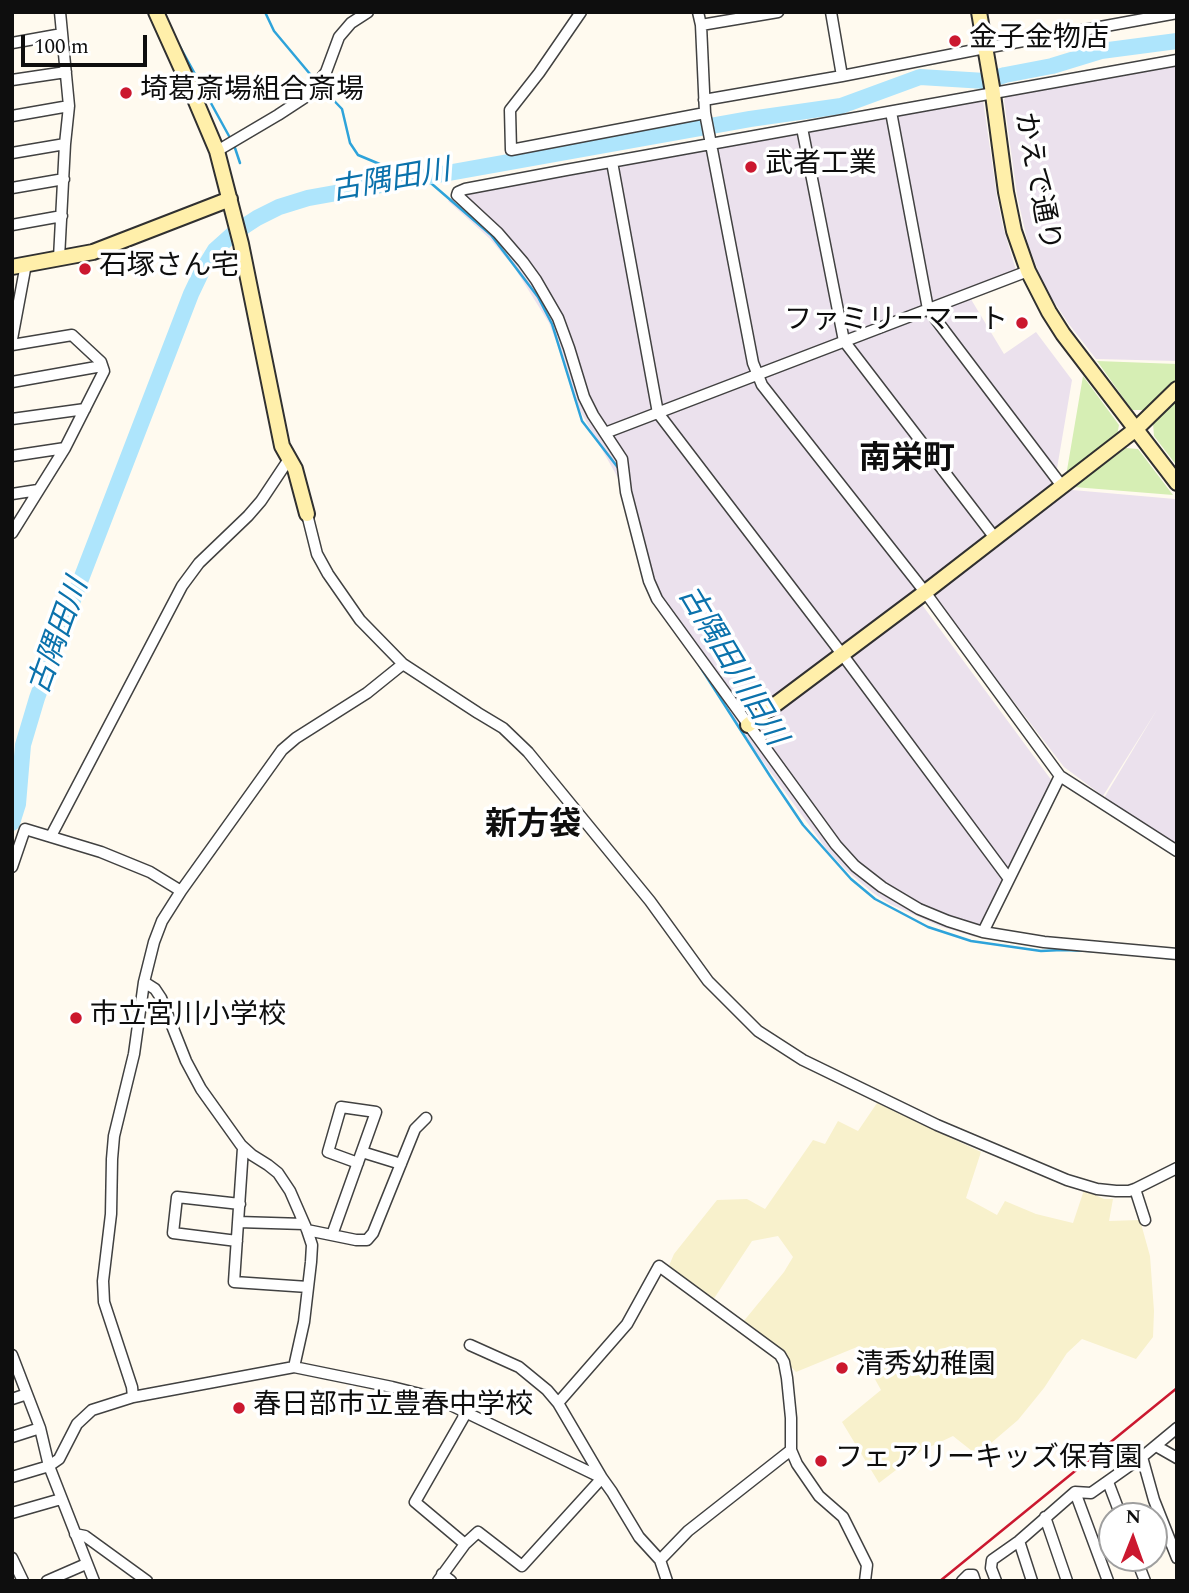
<!DOCTYPE html>
<meta charset="utf-8">
<style>
body{margin:0}
#map{position:relative;width:1189px;height:1593px;overflow:hidden;background:#fffaef;font-family:Spectral,serif}
canvas{display:block}
.frame{position:absolute;inset:0;border:14px solid #0e0e0e;pointer-events:none}
.north{position:absolute;left:1098px;top:1502px;width:70px;height:70px;box-sizing:border-box;background:#fff;border:2px solid #9f9f9f;border-radius:50%;rotate:1deg;font-size:19px;font-weight:700;line-height:28px;text-align:center;color:#0e0e0e}
.north::after{content:'';display:block;margin:auto;width:24px;height:32px;background:#cb182f;clip-path:polygon(50% 0,100% 100%,50% 72%,0 100%)}
.scale{position:absolute;left:21px;top:35px;width:126px;height:32px;box-sizing:border-box;border:4px solid #0e0e0e;border-top:0;padding-left:9px;font-size:21px;line-height:24px;white-space:nowrap;color:#0e0e0e;-webkit-text-stroke:5px #fff;paint-order:stroke}
</style>
<div id="map">
<canvas width="1189" height="1593"></canvas>
<div class="frame"></div>
<div class="north">N</div>
<div class="scale">100 m</div>
</div>
<script>
const c = document.querySelector('canvas').getContext('2d');
c.lineJoin = 'round';
function paint(path, color) { c.fillStyle = color; c.fill(path, 'evenodd'); }
const shape = rows => new Path2D(rows.map(r => 'M' + r).join(''));
function trace(path, color, width, dash) { c.strokeStyle = color; c.lineWidth = width; c.lineCap = dash ? 'butt' : 'round'; c.setLineDash(dash || []); c.stroke(path); }
function write(font, color, halo, rows, align = 'center') {
  c.font = font + ' Spectral,"Noto Sans JP",serif'; c.lineWidth = 7; c.setLineDash([]); c.textBaseline = 'middle'; c.strokeStyle = halo; c.fillStyle = color; for (const [text, x, y, turn = 0] of rows) {
    c.save(); c.translate(x, y); c.rotate((+turn || 0) * Math.PI / 180); c.textAlign = isNaN(turn) ? turn : align; if (halo) c.strokeText(text, 0, 0); c.fillText(text, 0, 0); c.restore();
  }
}
paint(shape([
 [1177,65,1177,361,1096,359,1068,323,1051,297,1039,273,1028,244,1017,195,1004,100,1006,96],
 [983,100,997,197,1003,227,1016,270,966,291,1004,354,1036,332,1072,380,1053,492,917,598,1052,781,975,937,939,926,890,904,873,893,847,871,827,850,740,730,657,599,626,492,575,402,561,354,549,323,514,267,489,238,448,201,457,194],
 [1061,489,1175,499,1177,500,1177,852,1101,803,1158,708,1103,796,1064,767,928,590]
]), '#ebe1ed');
paint(shape([
 [877,1103,981,1152,966,1198,997,1215,1005,1201,1036,1214,1073,1223,1084,1190,1104,1199,1113,1199,1109,1221,1140,1220,1150,1256,1154,1311,1153,1337,1136,1359,1082,1339,1067,1353,1044,1388,1018,1420,977,1455,953,1436,921,1451,879,1483,842,1422,881,1390,857,1347,796,1372,778,1353,743,1322,784,1272,793,1257,778,1236,752,1241,713,1300,668,1268,674,1254,717,1200,747,1199,765,1209,813,1140,825,1144,838,1121,858,1131]
]), '#f8f1cc');
paint(shape([
 [1097,361,1177,364,1177,379,1146,410,1132,410],
 [1083,376,1119,425,1117,436,1066,476],
 [1177,399,1177,466,1154,436,1153,423],
 [1126,448,1138,449,1173,495,1074,487]
]), '#d6eeb4');
trace(shape([
 [265,12,274,31,315,80],
 [173,34,229,136],
 [319,85,342,109,350,143,358,155,406,175,425,178,491,235,538,297,552,324,582,421,619,469],
 [235,148,240,163],
 [699,665,770,776,803,825,851,879,875,899,928,927,971,941,1041,951,1062,950,1092,951],
 [1147,956,1177,959]
]), '#2ea3da', 2.5);
trace(shape([
 [12,823,18,804,23,745,37,698,76,592,191,294,201,273,215,250,234,233,257,218,279,207,308,198,750,119,841,106,920,77,985,81,1005,75,1052,66,1101,51,1177,41]
]), '#aee5fc', 16);
const street = shape([
 [581,12,539,73,510,110,511,150,705,113],
 [698,12,701,25,705,113,753,363,762,385,925,592,1060,776,1177,851],
 [831,12,842,76],
 [701,25,778,12],
 [12,43,62,34],
 [1177,60,566,170,465,189,458,192,457,195,498,233,523,262,536,280,558,318,569,348,584,397,593,415,622,459,626,492,649,581,657,599,836,845,855,866,882,887,919,909,948,921,983,932,1044,942,1177,954],
 [12,80,66,72],
 [704,100,842,76,985,48,1177,13],
 [891,112,928,309,1062,486],
 [12,116,69,106],
 [802,128,844,341,995,538],
 [217,151,278,115,307,96,326,72,339,37,351,23,368,12],
 [12,153,65,144],
 [612,162,658,413,842,654,1009,879],
 [12,188,64,179],
 [12,225,62,216],
 [59,258,65,144,69,106,60,12],
 [12,339,26,264],
 [12,345,72,335,101,362,104,371,65,448,12,533],
 [12,382,102,366],
 [12,419,85,409],
 [605,433,1028,271],
 [12,456,65,448],
 [12,494,38,490],
 [307,514,317,554,328,574,360,620,403,664,478,713,503,728,528,752,650,901,708,981,758,1031,803,1060,937,1125,1067,1180,1097,1189,1116,1191,1129,1191,1135,1189,1177,1168],
 [51,836,182,586,199,563,248,516,261,501,289,459],
 [12,867,25,829,101,852,150,872,181,891],
 [983,932,1060,776],
 [144,982,155,989,161,998,186,1061,201,1089,241,1145,252,1155,268,1165,278,1173,290,1191,307,1230,312,1245,311,1262,304,1322,294,1367],
 [243,1148,234,1282,308,1287],
 [362,1152,401,1164],
 [1135,1189,1145,1220],
 [238,1222,304,1224],
 [307,1230,356,1240,367,1240,373,1233,415,1129,426,1118],
 [332,1235,376,1112,341,1107,328,1152,358,1163],
 [237,1241,173,1233,177,1197,240,1204],
 [470,1345,519,1367,547,1390,558,1403,602,1478,612,1492,639,1537,660,1560,667,1581],
 [12,1355,40,1428,49,1466,94,1581],
 [133,1397,132,1387,104,1302,103,1281,111,1214,112,1159,114,1136,134,1054,144,982,154,942,162,921,181,891,282,750,296,738,367,693,403,664],
 [12,1399,27,1394],
 [558,1403,627,1324,659,1266,780,1355,784,1362,787,1378,791,1418,791,1450,797,1464,819,1496,843,1517,867,1565,865,1581],
 [12,1437,40,1428],
 [1156,1446,1177,1458],
 [1142,1457,1177,1428],
 [12,1477,49,1466,59,1459,77,1424,92,1410,133,1397,294,1367,392,1387,436,1398,602,1478],
 [1108,1482,1121,1516],
 [1075,1492,1108,1581],
 [12,1513,61,1499],
 [1045,1517,1067,1581],
 [75,1534,85,1536,147,1581],
 [1019,1541,1032,1581],
 [465,1544,415,1502,466,1413],
 [12,1558,23,1581],
 [1136,1558,1145,1581],
 [660,1560,688,1531,791,1450],
 [442,1574,451,1581],
 [47,1581,86,1564],
 [438,1581,465,1544,478,1532,522,1566,602,1478],
 [962,1581,968,1575,973,1575,975,1581],
 [996,1581,991,1568,992,1560,1019,1541,1075,1492,1091,1493,1142,1457,1154,1500,1177,1558]
]);
const secondary = shape([
 [156,12,189,85,217,151,241,244,282,446,295,469,307,514],
 [979,12,992,87,1006,192,1014,231,1028,271,1049,312,1063,334,1177,483],
 [12,267,93,252,230,199],
 [748,725,928,590,1136,429,1177,389]
]);
trace(street, '#414141', 13);
trace(secondary, '#303030', 18);
trace(street, '#fff', 10);
trace(secondary, '#ffefaa', 14);
trace(shape([
 [940,1581,1177,1388]
]), '#cb182f', 2.5);
for (const [x, y, r, color] of [
 [955,41,7,"#cb182f"],
 [126,93,7,"#cb182f"],
 [751,167,7,"#cb182f"],
 [85,269,7,"#cb182f"],
 [1022,323,7,"#cb182f"],
 [76,1018,7,"#cb182f"],
 [842,1368,7,"#cb182f"],
 [239,1408,7,"#cb182f"],
 [821,1461,7,"#cb182f"]
]) { const dot = new Path2D(); dot.arc(x, y, r, 0, 2 * Math.PI); c.fillStyle = color; c.fill(dot); trace(dot, '#fff', 2.5); }
write('28px', '#0e0e0e', '#fff', [
 ["金子金物店",969,41],
 ["埼葛斎場組合斎場",140,93],
 ["武者工業",765,167],
 ["石塚さん宅",99,269],
 ["ファミリーマート",1008,323,"right"],
 ["市立宮川小学校",90,1018],
 ["清秀幼稚園",856,1368],
 ["春日部市立豊春中学校",253,1408],
 ["フェアリーキッズ保育園",835,1461]
], 'left');
write('28px', '#0e0e0e', '#fff', [
 ["かえで通り",1035,182,79]
]);
write('italic 30px', '#0b72ac', '#fff', [
 ["古隅田川",391,183,-10],
 ["古隅田川",61,637,-70],
 ["古隅田川旧川",730,667,59]
]);
write('bold 32px', '#0e0e0e', '#fff', [
 ["南栄町",907,462],
 ["新方袋",533,828]
]);
</script>
